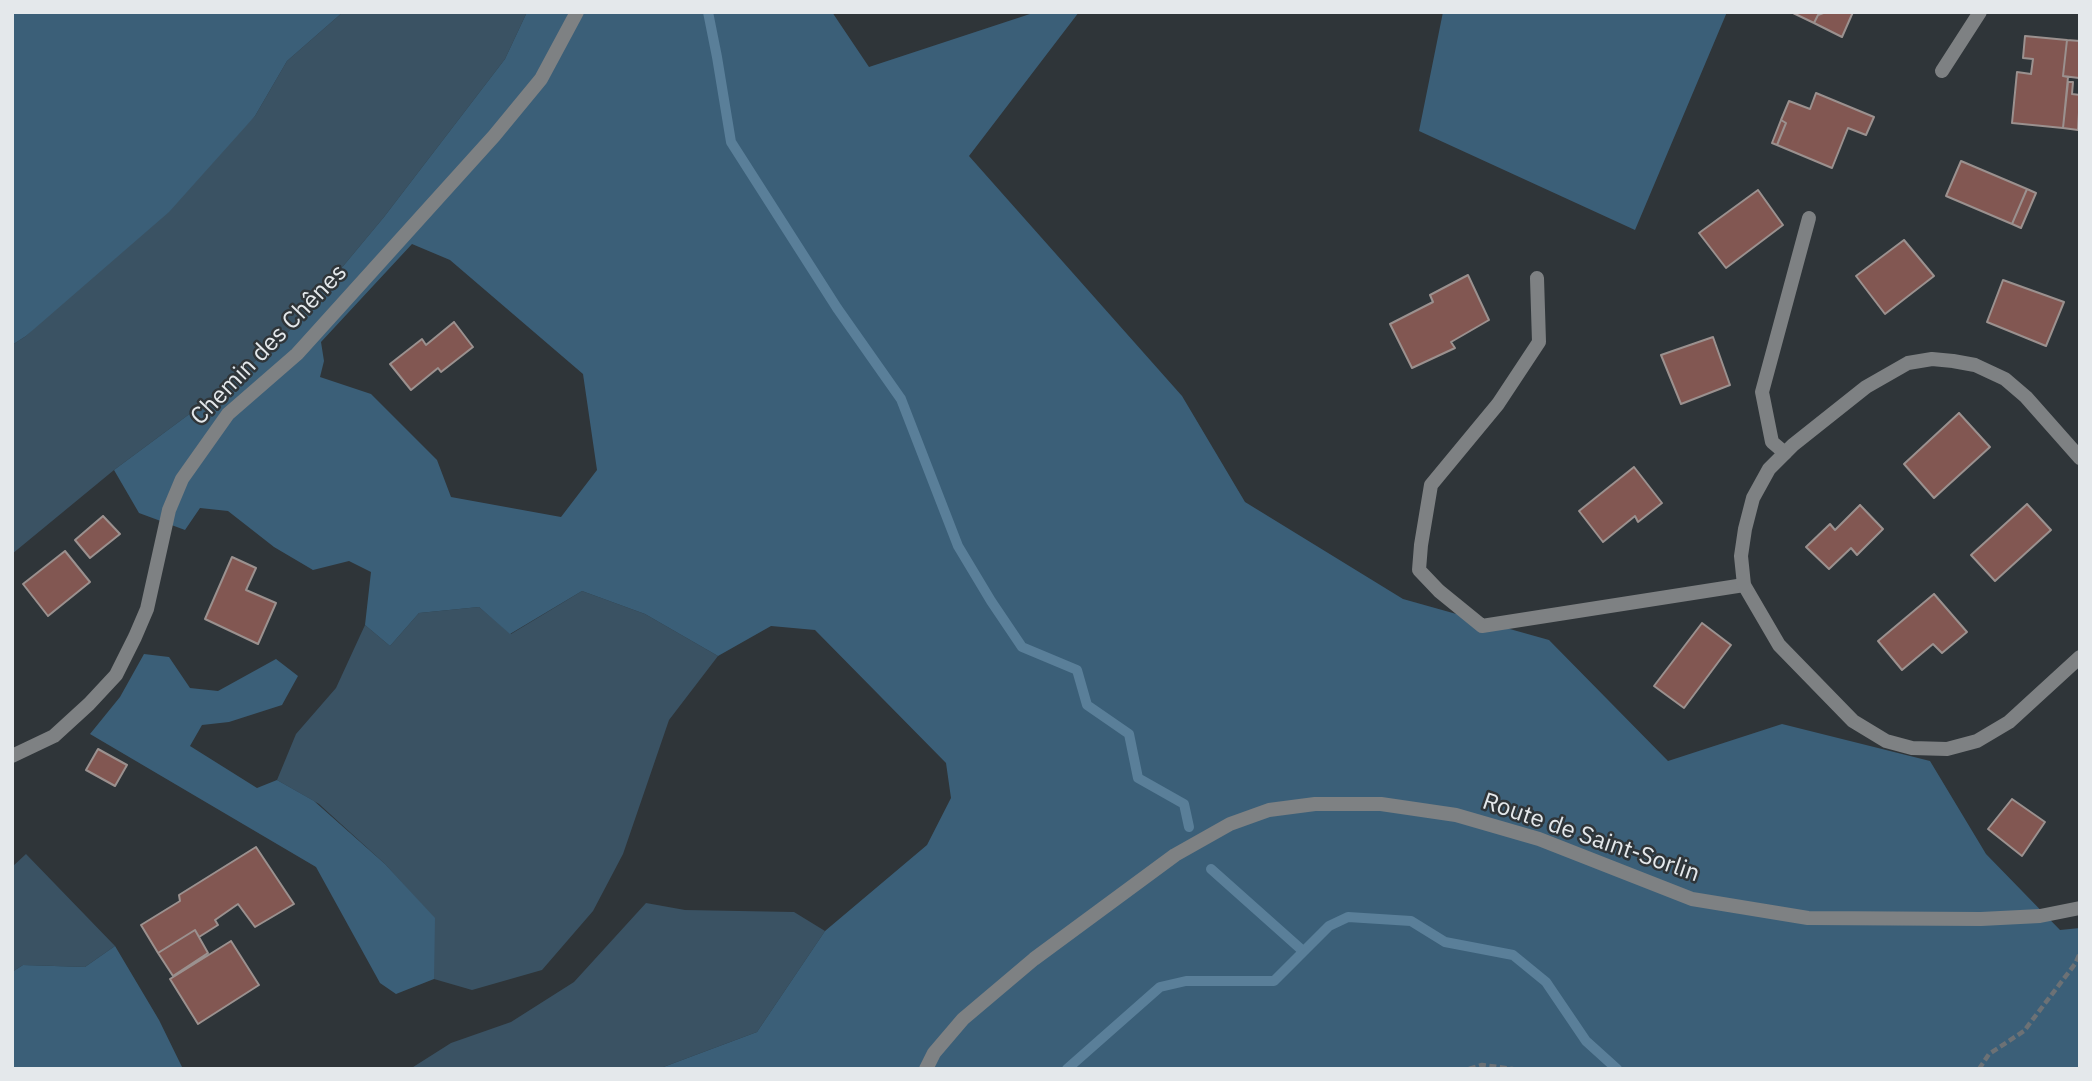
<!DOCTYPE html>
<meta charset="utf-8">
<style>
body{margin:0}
#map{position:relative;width:2092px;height:1081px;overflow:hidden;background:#2f3539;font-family:"IBM Plex Sans",sans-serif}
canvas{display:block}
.frame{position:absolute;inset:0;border:14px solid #e4e8eb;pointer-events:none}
</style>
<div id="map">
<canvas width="2092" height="1081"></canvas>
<div class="frame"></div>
</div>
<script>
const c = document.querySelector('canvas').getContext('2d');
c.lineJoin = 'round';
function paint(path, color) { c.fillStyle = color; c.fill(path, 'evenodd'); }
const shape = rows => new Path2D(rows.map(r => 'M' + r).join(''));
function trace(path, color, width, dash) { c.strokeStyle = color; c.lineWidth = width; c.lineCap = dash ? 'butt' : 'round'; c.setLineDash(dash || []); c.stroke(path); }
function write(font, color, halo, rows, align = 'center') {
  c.font = font + ' "IBM Plex Sans",sans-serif'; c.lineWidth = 5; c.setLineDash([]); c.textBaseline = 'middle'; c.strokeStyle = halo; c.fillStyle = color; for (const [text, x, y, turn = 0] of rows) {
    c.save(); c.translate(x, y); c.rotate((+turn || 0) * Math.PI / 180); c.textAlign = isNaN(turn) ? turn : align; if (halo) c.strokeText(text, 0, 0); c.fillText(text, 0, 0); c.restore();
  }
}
paint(shape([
 [343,12,527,12,505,59,384,217,285,336,207,401,114,470,12,554,12,345,26,336,255,116,287,61],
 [582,591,645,614,718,656,669,720,623,854,593,911,542,970,472,990,434,979,434,918,385,864,319,804,277,780,296,734,336,688,365,625,390,646,419,613,479,607,511,634],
 [26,854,115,946,85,967,23,965,12,972,12,867],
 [646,903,685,910,794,912,825,931,757,1032,658,1069,410,1069,451,1043,511,1022,574,982]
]), '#3a5263');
paint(shape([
 [12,12,343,12,287,61,255,116,169,212,26,336,12,345],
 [527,12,832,12,869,67,1036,12,1079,12,969,156,1182,396,1245,502,1403,599,1549,640,1668,761,1782,724,1930,761,1986,854,2060,930,2080,928,2080,1069,658,1069,757,1032,825,931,927,845,951,798,946,763,815,630,771,626,718,656,645,614,582,591,510,634,479,607,419,613,390,646,365,625,371,572,349,561,313,570,274,547,228,511,200,508,185,530,139,513,114,470,207,401,285,336,384,217,505,59],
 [412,244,450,260,583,374,597,470,561,517,451,497,437,460,371,394,320,377,324,361,321,342],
 [1443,12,1727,12,1635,230,1419,131],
 [144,654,169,657,190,688,218,691,276,659,298,676,282,705,229,722,202,725,190,746,257,788,277,780,314,801,385,864,435,918,434,979,396,994,380,983,316,867,90,734,120,697],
 [115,946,159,1020,183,1069,12,1069,12,972,23,965,85,967]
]), '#3b5f78');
trace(shape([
 [708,12,717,57,731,142,837,308,901,399,958,546,991,601,1022,647,1077,670,1087,705,1129,734,1138,778,1184,804,1189,827],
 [1211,869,1303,951],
 [1067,1069,1160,987,1186,981,1274,981,1329,926,1348,917,1411,921,1445,942,1513,955,1546,982,1586,1041,1617,1069]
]), '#5a7f99', 10);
const building = shape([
 [1791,12,1826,12,1818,15,1814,23,1791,12],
 [1853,12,1842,37,1814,23,1818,15,1826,12,1853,12],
 [2025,36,2067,40,2063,76,2068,77,2063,128,2012,123,2017,72,2031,74,2033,59,2023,58,2025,36],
 [2067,40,2080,41,2079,78,2063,76,2067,40],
 [2068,82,2073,82,2072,94,2080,95,2078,130,2063,128,2068,82],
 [1816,93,1874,117,1866,135,1848,128,1832,168,1777,145,1786,123,1781,120,1789,101,1810,109,1816,93],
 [1781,120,1786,123,1777,145,1772,143,1781,120],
 [1961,161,2027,189,2012,224,1946,196,1961,161],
 [2027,189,2036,193,2021,228,2012,224,2027,189],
 [1758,190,1783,225,1726,268,1699,233,1758,190],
 [1904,240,1934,276,1885,314,1856,276,1904,240],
 [1468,275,1489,320,1451,342,1455,348,1412,368,1390,324,1433,302,1430,295,1468,275],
 [2003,280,2064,302,2046,346,1987,322,2003,280],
 [454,322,473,347,441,372,438,368,411,390,390,364,422,339,426,345,454,322],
 [1713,337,1730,385,1681,404,1661,355,1713,337],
 [1959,413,1990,447,1934,498,1904,464,1959,413],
 [1634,467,1662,503,1638,522,1635,516,1603,542,1579,511,1634,467],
 [2027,504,2051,530,1995,581,1971,555,2027,504],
 [1860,505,1883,529,1857,555,1851,548,1829,569,1806,547,1830,524,1835,530,1860,505],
 [103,516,120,534,90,558,75,540,103,516],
 [65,551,90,582,48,616,23,584,65,551],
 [232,557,256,568,246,590,276,603,258,644,205,619,232,557],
 [1934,594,1967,632,1942,653,1933,644,1902,670,1878,641,1934,594],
 [1702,623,1731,645,1684,708,1654,686,1702,623],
 [98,749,127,765,115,786,86,770,98,749],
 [2012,799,2045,822,2022,856,1988,829,2012,799],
 [256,847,294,904,255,927,238,904,215,920,218,925,199,937,195,930,158,953,141,925,180,901,179,895,256,847],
 [195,930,208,953,173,976,158,953,195,930],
 [231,941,259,985,198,1024,170,979,231,941]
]);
paint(building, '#825752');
trace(building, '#9b918f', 2);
trace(shape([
 [1469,1069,1482,1065,1513,1069],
 [1979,1069,1989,1054,2024,1031,2075,964,2080,953]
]), '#6c7175', 4.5, [7, 3.5]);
trace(shape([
 [1537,278,1539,342,1498,404,1431,485,1421,545,1419,570,1439,591,1482,626,1744,585],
 [1785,453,1772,442,1762,392,1809,218]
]), '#7e8183', 14);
trace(shape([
 [1942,71,1980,12],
 [2080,458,2026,397,2005,379,1975,365,1953,361,1932,359,1908,363,1866,387,1793,445,1769,469,1753,498,1745,529,1741,556,1744,585,1779,645,1853,721,1886,741,1912,748,1947,749,1977,741,2009,722,2080,657],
 [12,756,54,736,89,704,116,675,135,637,147,609,169,510,182,479,228,414,297,354,494,136,541,79,577,12]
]), '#7e8183', 14);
trace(shape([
 [926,1069,934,1053,963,1019,1034,959,1175,855,1230,824,1269,810,1315,804,1381,804,1456,815,1539,839,1692,899,1808,918,1981,919,2040,916,2080,908]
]), '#7e8183', 14);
write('24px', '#e4e8eb', '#2f3539', [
 ["Chemin des Chênes",269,345,-46],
 ["Route de Saint-Sorlin",1591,838,19]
]);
</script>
